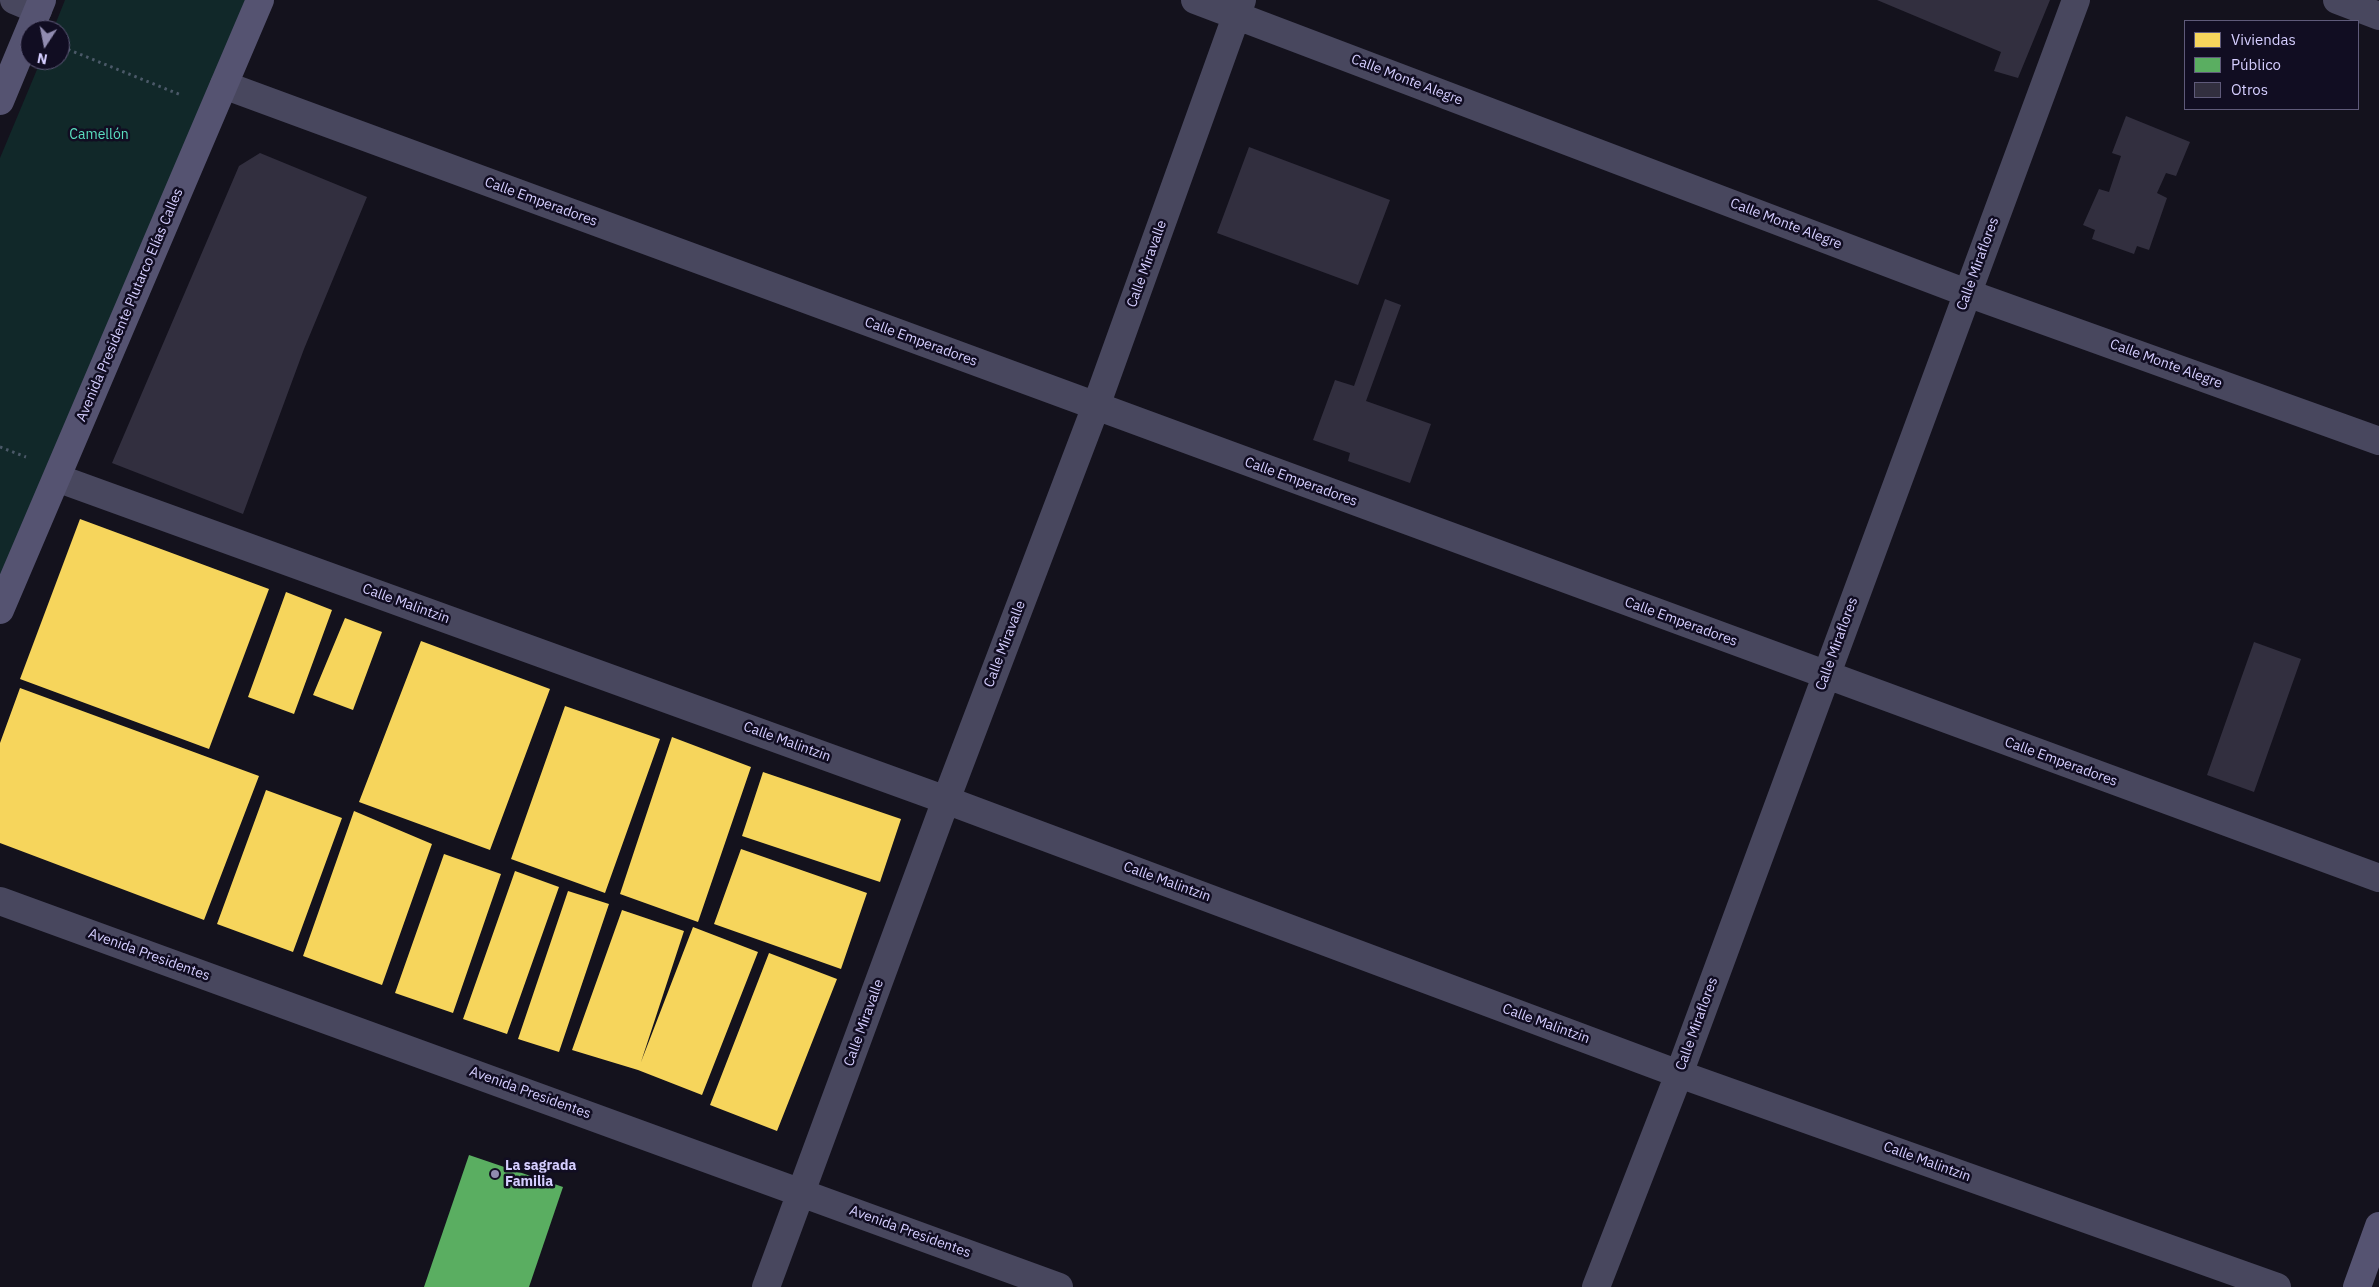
<!DOCTYPE html>
<meta charset="utf-8">
<style>
body{margin:0}
#map{position:relative;width:2379px;height:1287px;overflow:hidden;background:#14121d;font-family:"IBM Plex Sans",sans-serif}
canvas{display:block}
.legend{position:absolute;left:2184px;top:20px;width:175px;height:90px;box-sizing:border-box;background:#110d22;border:1px solid #5f5a7a;margin:0;padding:6px 9px;list-style:none;font-size:15px;color:#d5ceff}
.legend li{display:flex;align-items:center;gap:10px;height:25px}
.legend b{width:25px;border:1px solid #5f5a7a}
.north{position:absolute;left:20px;top:20px;width:50px;height:50px;box-sizing:border-box;background:#110d22;border:1px solid #5f5a7a;border-radius:50%;rotate:191deg;font-size:14px;font-weight:700;line-height:20px;text-align:center;color:#d5ceff}
.north::after{content:'';display:block;margin:auto;width:18px;height:22px;background:#918cb0;clip-path:polygon(50% 0,100% 100%,50% 72%,0 100%)}
</style>
<div id="map">
<canvas width="2379" height="1287"></canvas>
<ul class="legend">
<li><b style="height:14px;background:#f6d55c"></b>Viviendas</li>
<li><b style="height:14px;background:#5aae61"></b>Público</li>
<li><b style="height:14px;background:#322f3f"></b>Otros</li>
</ul>
<div class="north">N</div>
</div>
<script>
const c = document.querySelector('canvas').getContext('2d');
c.lineJoin = 'round';
function paint(path, color) { c.fillStyle = color; c.fill(path, 'evenodd'); }
const shape = rows => new Path2D(rows.map(r => 'M' + r).join(''));
function trace(path, color, width, dash) { c.strokeStyle = color; c.lineWidth = width; c.lineCap = dash ? 'butt' : 'round'; c.setLineDash(dash || []); c.stroke(path); }
function write(font, color, halo, rows, align = 'center') {
  c.font = font + ' "IBM Plex Sans",sans-serif'; c.lineWidth = 5; c.setLineDash([]); c.textBaseline = 'middle'; c.strokeStyle = halo; c.fillStyle = color; for (const [text, x, y, turn = 0] of rows) {
    c.save(); c.translate(x, y); c.rotate((+turn || 0) * Math.PI / 180); c.textAlign = isNaN(turn) ? turn : align; if (halo) c.strokeText(text, 0, 0); c.fillText(text, 0, 0); c.restore();
  }
}
paint(shape([
 [65,0,247,0,0,577,0,158,41,60,60,60,60,30,53,30]
]), '#112829');
paint(shape([
 [80,519,269,589,209,749,20,679],
 [286,592,332,610,294,714,248,697],
 [345,618,382,632,353,710,313,695],
 [421,641,550,689,490,850,359,802],
 [20,688,259,776,204,920,0,843,0,743],
 [565,706,660,739,605,893,511,859],
 [672,737,751,767,698,922,620,894],
 [763,772,901,819,880,882,742,836],
 [266,790,342,818,293,952,217,924],
 [354,811,432,844,382,985,303,956],
 [741,849,867,893,841,969,714,924],
 [444,854,501,874,453,1013,395,993],
 [515,871,559,887,507,1034,463,1019],
 [568,891,609,904,559,1052,518,1039],
 [622,910,684,931,641,1062,693,927,758,952,702,1095,638,1070,572,1050],
 [769,953,837,979,777,1131,710,1105]
]), '#f6d55c');
paint(shape([
 [469,1155,563,1187,529,1287,424,1287]
]), '#5aae61');
paint(shape([
 [1877,0,2050,0,2018,78,1994,71,2001,52],
 [2126,116,2190,142,2176,176,2166,173,2157,193,2167,198,2149,250,2137,246,2134,254,2092,239,2095,230,2083,225,2099,189,2109,192,2121,156,2112,153],
 [1249,147,1390,200,1358,285,1217,233],
 [260,153,367,197,304,349,243,514,112,463,239,166],
 [1385,299,1401,305,1366,401,1431,424,1410,483,1348,461,1350,453,1313,440,1335,380,1354,386],
 [2254,642,2301,659,2254,792,2207,775]
]), '#322f3f');
trace(shape([
 [62,47,181,95],
 [0,447,26,457]
]), '#4b5968', 3, [2.5, 4]);
trace(shape([
 [14,0,38,10],
 [1195,0,1967,293,2379,441],
 [2337,0,2379,16],
 [224,85,2379,878],
 [57,478,946,800,1679,1074,2277,1287],
 [0,901,1059,1287],
 [766,1287,946,800,1096,406,1242,0],
 [1596,1287,1679,1074,2076,0]
]), '#48475e', 28);
trace(shape([
 [0,101,42,0],
 [0,610,260,0],
 [2357,1287,2379,1226]
]), '#555371', 28);
for (const [x, y, r, color] of [
 [495,1174,5,"#918cb0"]
]) { const dot = new Path2D(); dot.arc(x, y, r, 0, 2 * Math.PI); c.fillStyle = color; c.fill(dot); trace(dot, '#110d22', 2); }
write('14px', '#d5ceff', '#110d22', [
 ["Calle Monte Alegre",1407,80,21],
 ["Calle Emperadores",541,202,20],
 ["Calle Monte Alegre",1786,224,21],
 ["Calle Miravalle",1147,264,-70],
 ["Calle Miraflores",1978,264,-70],
 ["Avenida Presidente Plutarco Elías Calles",130,305,-67],
 ["Calle Emperadores",921,342,20],
 ["Calle Monte Alegre",2166,364,20],
 ["Calle Emperadores",1301,482,20],
 ["Calle Malintzin",406,604,20],
 ["Calle Emperadores",1681,622,20],
 ["Calle Miravalle",1005,644,-69],
 ["Calle Miraflores",1837,644,-70],
 ["Calle Malintzin",787,742,20],
 ["Calle Emperadores",2061,762,20],
 ["Calle Malintzin",1167,882,20],
 ["Avenida Presidentes",149,955,20],
 ["Calle Miravalle",864,1023,-70],
 ["Calle Malintzin",1546,1024,20],
 ["Calle Miraflores",1697,1024,-70],
 ["Avenida Presidentes",530,1093,20],
 ["Calle Malintzin",1927,1162,20],
 ["Avenida Presidentes",910,1232,20]
]);
write('14px', '#5adfc0', '#110d22', [
 ["Camellón",99,135]
]);
write('bold 14px', '#d5ceff', '#110d22', [
 ["La sagrada",505,1166],
 ["Familia",505,1182]
], 'left');
</script>
